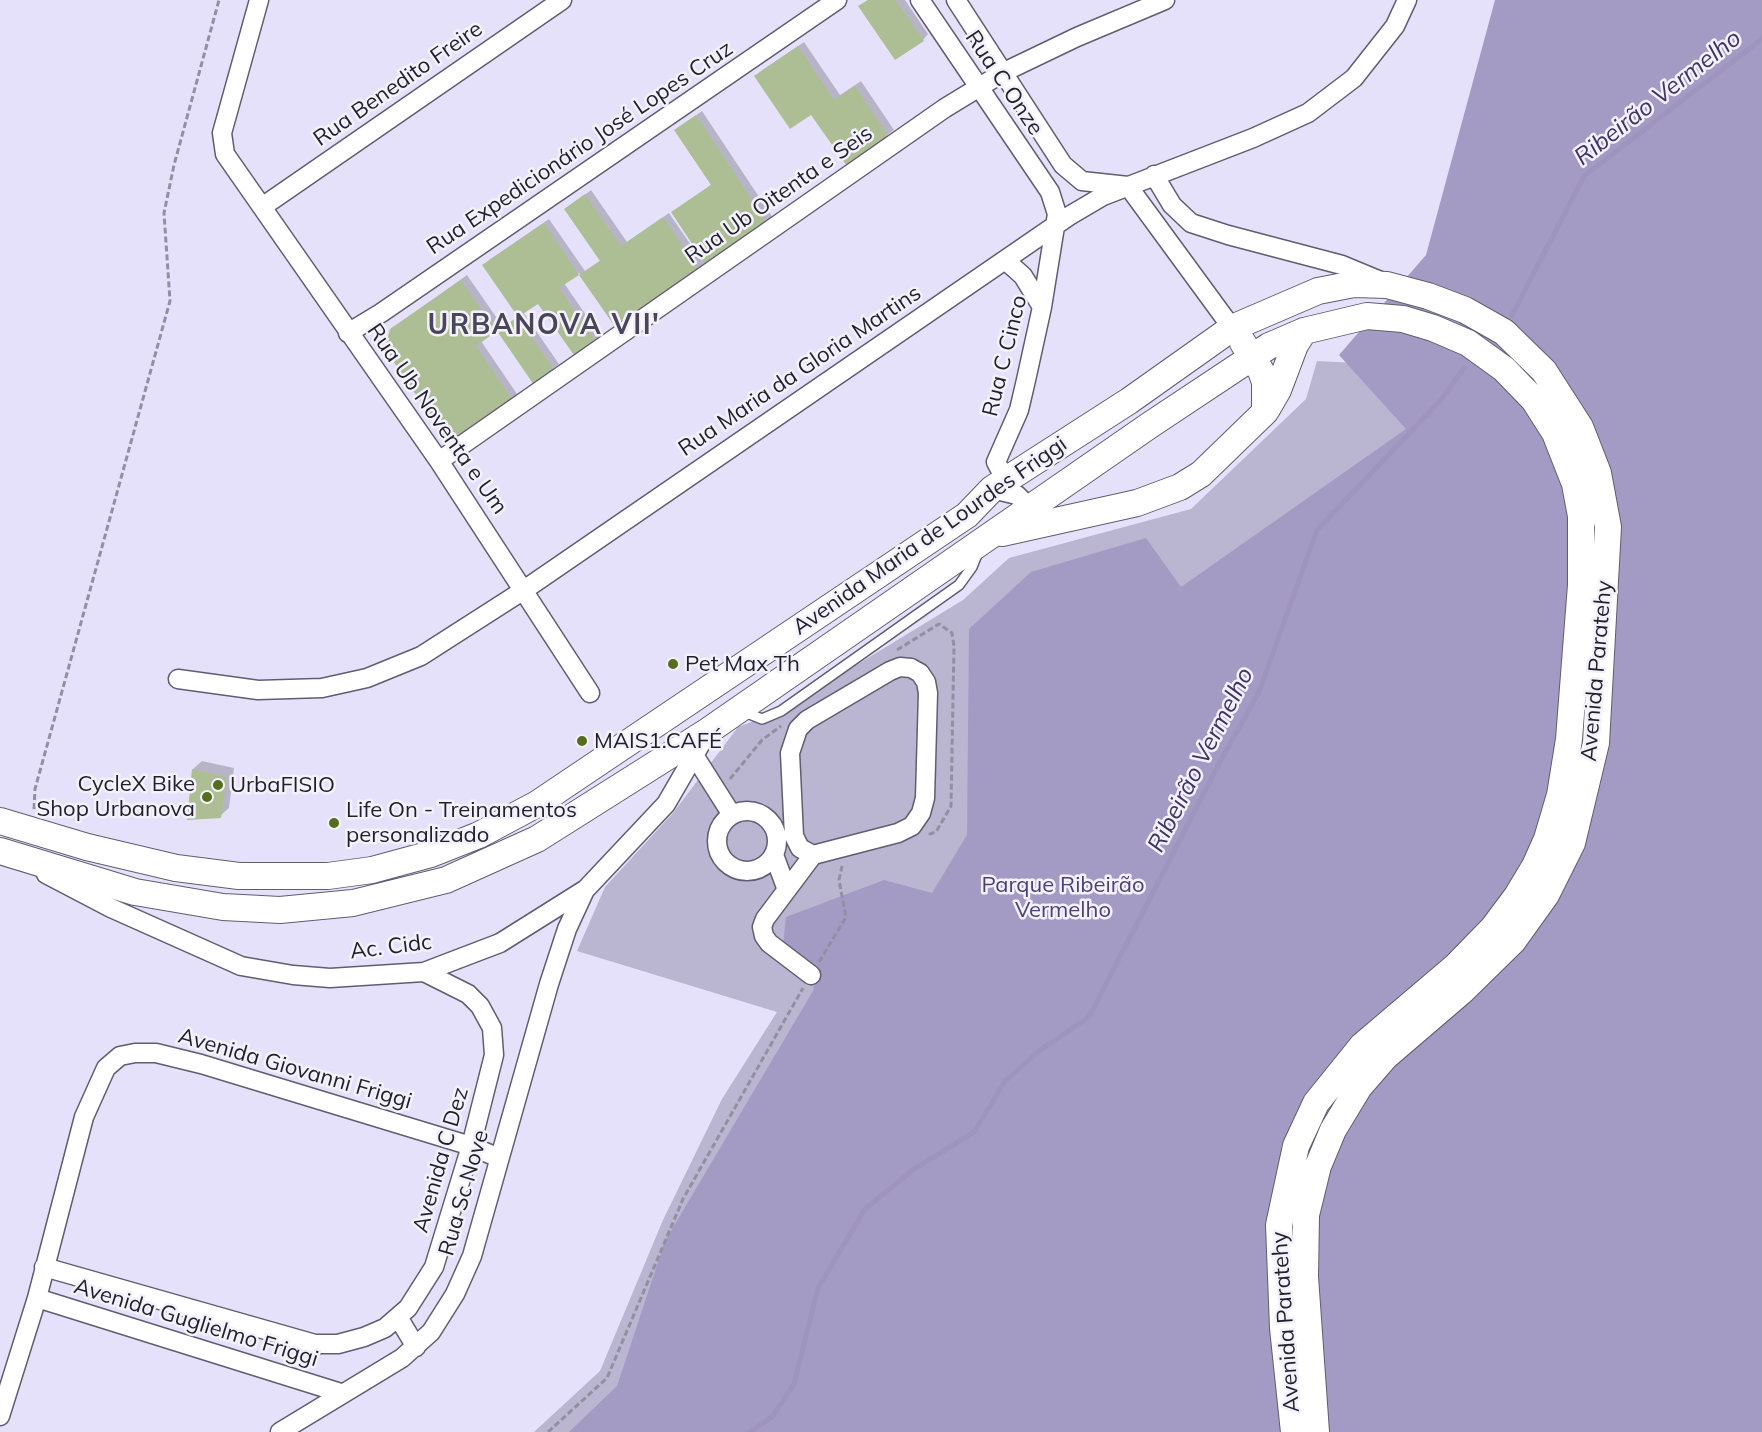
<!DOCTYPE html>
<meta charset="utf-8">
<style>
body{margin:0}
canvas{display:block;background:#e6e1fa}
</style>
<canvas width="1762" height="1432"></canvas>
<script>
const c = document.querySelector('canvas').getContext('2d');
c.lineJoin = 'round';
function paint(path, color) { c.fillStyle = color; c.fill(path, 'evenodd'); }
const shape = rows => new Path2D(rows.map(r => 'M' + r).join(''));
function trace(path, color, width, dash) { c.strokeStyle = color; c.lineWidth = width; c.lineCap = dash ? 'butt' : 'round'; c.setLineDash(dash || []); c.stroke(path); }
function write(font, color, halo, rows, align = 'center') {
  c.font = font + ' Mulish,sans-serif'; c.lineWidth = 5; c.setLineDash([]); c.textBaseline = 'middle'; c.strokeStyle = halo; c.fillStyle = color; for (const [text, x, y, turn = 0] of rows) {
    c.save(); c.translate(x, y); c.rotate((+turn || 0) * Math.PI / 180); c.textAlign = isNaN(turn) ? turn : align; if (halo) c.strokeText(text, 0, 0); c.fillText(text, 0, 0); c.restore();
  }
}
paint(shape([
 [1317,361,1471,369,1269,1432,534,1432,600,1371,663,1220,722,1099,777,1012,577,951,605,887,673,813,738,727,781,711,963,600,1009,558,1191,509,1306,399]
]), '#bab5d0');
paint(shape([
 [1495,0,1762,0,1762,1432,569,1432,617,1386,665,1241,813,991,818,969,782,955,786,917,884,880,932,893,967,835,969,629,1031,572,1146,538,1181,587,1406,429,1339,355,1426,255]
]), '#a49bc4');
paint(shape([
 [868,0,905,0,928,34,923,40,860,7],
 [804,42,840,95,861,81,894,130,847,164,812,113,761,71],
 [702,111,775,221,618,329,579,273,564,283,601,337,596,342,539,301,523,312,559,364,534,383,497,329,481,341,517,394,512,399,391,329,467,275,503,327,519,316,489,260,549,219,585,271,601,260,566,209,591,190,627,242,669,213,697,254,700,253,673,212,712,184,676,130],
 [202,761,234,768,229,808,220,816,189,818,193,769]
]), '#0003');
trace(shape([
 [1512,315,1584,176,1762,39],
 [750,1432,773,1416,794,1384,818,1288,865,1209,914,1169,974,1132,1005,1081,1039,1051,1089,1017,1220,762,1259,692,1317,530,1440,401,1464,368]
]), '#9e94bd', 5);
paint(shape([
 [868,0,896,0,924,41,895,60,858,6],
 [798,46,834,100,855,86,889,137,847,166,811,115,790,129,754,76],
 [696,115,770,227,708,268,671,212,711,185,674,130],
 [585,194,621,246,663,217,702,273,618,331,579,275,600,261,564,209],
 [544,223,579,275,559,288,597,343,576,358,538,304,518,317,482,265],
 [461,280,497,331,476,346,513,400,459,437,447,435,439,429,391,358,386,344,390,329],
 [518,317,555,371,534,385,497,331],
 [192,769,227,777,221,818,187,820]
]), '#adbe94');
const lane = shape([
 [742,711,762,719,781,711,959,585,972,567,978,552]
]);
const street = shape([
 [259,0,222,133,225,154,439,461,590,693],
 [920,0,1050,192,1057,214,1042,307,1026,380,1019,410,996,462,1004,477,993,488],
 [956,0,1063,165,1082,181,1128,186,1232,328],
 [1154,175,1172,205,1191,223,1228,235,1342,265,1383,282],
 [262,207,562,0],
 [1005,260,1023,276,1042,307],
 [348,333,381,313,837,0],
 [439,461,945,108,1004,72,1077,37,1165,0],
 [992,489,1017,495,1030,508],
 [178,679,258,690,322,688,367,678,421,656,524,590,1069,216,1103,196,1253,138,1308,113,1354,78,1395,26,1407,0],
 [694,755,732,815],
 '717 841a30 30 0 1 1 60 0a30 30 0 1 1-60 0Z',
 [774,855,787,890],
 [46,874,111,908,241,966,293,975,330,978,424,972,500,943,586,889,666,804,706,735],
 [811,975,769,943,764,936,762,927,765,919,813,855,898,833,912,826,921,813,925,798,928,693,926,682,920,673,911,668,900,667,890,671,807,720,798,729,790,753,794,836,800,848,813,855],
 [44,1267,315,1344,338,1344,364,1337,385,1328,408,1308,434,1267,471,1146,494,1055,492,1028,480,1006,468,994,424,972],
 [37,1298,341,1393],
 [398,1317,416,1347],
 [0,1416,37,1298,84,1117,106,1068,120,1056,135,1053,156,1053,201,1064,471,1146,499,1158],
 [280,1432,402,1358,431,1332,455,1294,472,1256,549,984,567,929,585,890]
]);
const secondary = shape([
 [1267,409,1278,390,1295,345,1304,331],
 [1002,533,1137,503,1180,487,1201,474,1265,412,1265,382,1261,371,1243,343],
 [0,821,87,847,176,868,239,876,328,876,372,870,431,854,479,835,537,804,967,515,992,489,1129,401,1232,328,1318,291,1354,284,1387,285,1428,296,1465,310,1504,332,1544,371,1580,427,1598,473,1608,527,1596,743,1572,843,1546,895,1513,941,1462,991,1385,1057,1359,1087,1333,1130,1318,1166,1306,1215,1305,1277,1316,1432],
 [0,851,135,892,223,907,280,910,353,903,446,880,537,839,708,731,1150,425,1269,346,1304,331,1367,316,1403,319,1433,328,1468,343,1504,369,1534,400,1555,433,1575,484,1581,516,1581,585,1569,739,1560,795,1547,839,1535,866,1517,896,1493,928,1455,967,1362,1046,1316,1103,1296,1146,1279,1225,1283,1328,1294,1432]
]);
trace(lane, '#615c72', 12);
trace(street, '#615c72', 21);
trace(secondary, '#615c72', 28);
trace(shape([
 [897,650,939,624,952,633,954,646,951,806,936,832,927,835],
 [730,779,762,740,781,726],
 [34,809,35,789,170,301,164,213,174,165,219,0],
 [819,962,846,917,839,880,842,866],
 [548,1432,607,1378,683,1199,803,988]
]), '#938fa2', 3, [6, 3]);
trace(lane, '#fff', 9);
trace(street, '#fff', 18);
trace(secondary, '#fff', 26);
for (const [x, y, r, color] of [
 [673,664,6,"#546d1f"],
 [582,741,6,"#546d1f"],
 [218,785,6,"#546d1f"],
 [207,797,6,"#546d1f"],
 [334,823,6,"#546d1f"]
]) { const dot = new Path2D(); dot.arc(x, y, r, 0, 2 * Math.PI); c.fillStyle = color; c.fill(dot); trace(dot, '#f3f1fb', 2); }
write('22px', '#211f29', '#f3f1fb', [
 ["Rua C Onze",1004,83,56],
 ["Rua Benedito Freire",398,84,-35],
 ["Rua Expedicionário José Lopes Cruz",580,148,-34],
 ["Rua Ub Oitenta e Seis",779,195,-35],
 ["Rua C Cinco",1005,356,-76],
 ["Rua Maria da Gloria Martins",800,371,-34],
 ["Rua Ub Noventa e Um",437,419,55],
 ["Avenida Maria de Lourdes Friggi",930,536,-35],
 ["Avenida Paratehy",1597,671,-85],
 ["Ac. Cidc",391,947,-7],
 ["Avenida Giovanni Friggi",295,1069,16],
 ["Avenida C Dez",441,1160,-74],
 ["Rua Sc Nove",464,1193,-74],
 ["Avenida Paratehy",1286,1322,-94],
 ["Avenida Guglielmo Friggi",196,1323,17]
]);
write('22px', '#211f29', '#f3f1fb', [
 ["Pet Max Th",685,664],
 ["MAIS1.CAFÉ",594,741],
 ["CycleX Bike",195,784,"right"],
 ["Shop Urbanova",195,809,"right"],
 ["UrbaFISIO",230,785],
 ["Life On - Treinamentos",346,810],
 ["personalizado",346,835]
], 'left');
write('22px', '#4f3f76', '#f3f1fb', [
 ["Parque Ribeirão",1063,885],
 ["Vermelho",1063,910]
]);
write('italic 24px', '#413166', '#f3f1fb', [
 ["Ribeirão Vermelho",1658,98,-38],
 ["Ribeirão Vermelho",1201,760,-63]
]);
c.letterSpacing = '1.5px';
write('bold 28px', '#4a455a', '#f3f1fb', [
 ["URBANOVA VII'",544,326]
]);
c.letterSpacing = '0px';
</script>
